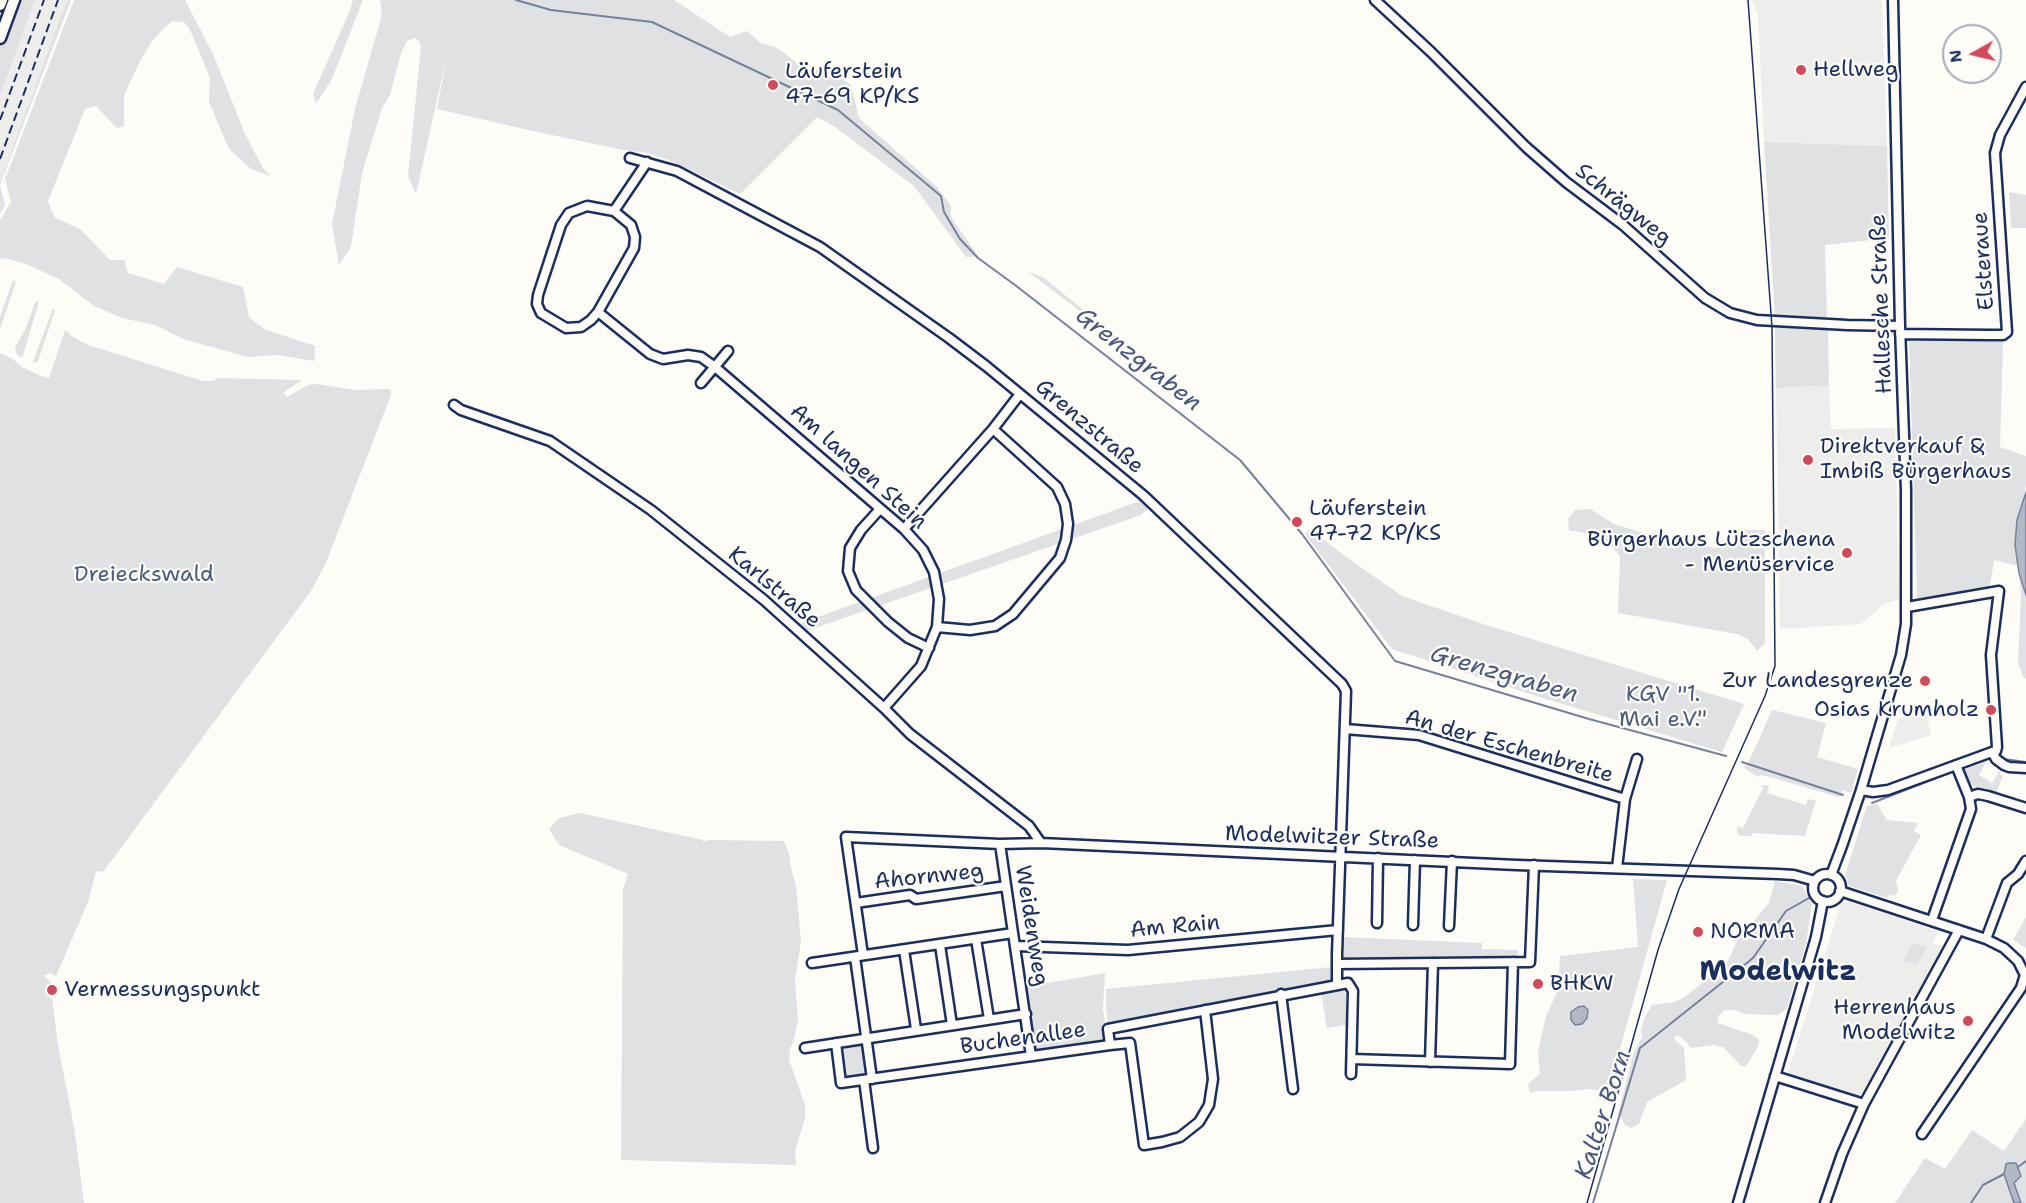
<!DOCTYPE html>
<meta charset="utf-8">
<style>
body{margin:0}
#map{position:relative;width:2026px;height:1203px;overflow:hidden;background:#fdfcf7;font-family:"Shantell Sans",sans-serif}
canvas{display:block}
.north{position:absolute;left:1942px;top:24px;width:60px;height:60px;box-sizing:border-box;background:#fdfcf7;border:2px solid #a3aaba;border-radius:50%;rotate:262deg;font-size:16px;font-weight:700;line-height:24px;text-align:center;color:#1b2f5e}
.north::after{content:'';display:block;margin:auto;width:21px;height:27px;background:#d1495b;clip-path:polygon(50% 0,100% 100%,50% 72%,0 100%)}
</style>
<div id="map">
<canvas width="2026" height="1203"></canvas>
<div class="north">N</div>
</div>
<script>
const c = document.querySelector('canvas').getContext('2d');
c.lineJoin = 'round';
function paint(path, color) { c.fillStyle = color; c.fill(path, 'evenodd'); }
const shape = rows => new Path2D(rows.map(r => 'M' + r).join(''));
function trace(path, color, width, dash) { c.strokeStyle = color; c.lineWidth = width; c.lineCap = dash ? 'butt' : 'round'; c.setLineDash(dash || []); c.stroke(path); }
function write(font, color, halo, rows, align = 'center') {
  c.font = font + ' "Shantell Sans",sans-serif'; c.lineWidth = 4.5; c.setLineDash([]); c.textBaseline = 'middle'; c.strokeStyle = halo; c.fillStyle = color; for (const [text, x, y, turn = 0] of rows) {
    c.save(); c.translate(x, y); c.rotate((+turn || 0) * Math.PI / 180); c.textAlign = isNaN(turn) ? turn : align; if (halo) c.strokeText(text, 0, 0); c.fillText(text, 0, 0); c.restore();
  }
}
paint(shape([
 [35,0,67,0,0,182,0,96],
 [1752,0,1882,0,1887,146,1764,142,1758,14],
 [1829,386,1831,429,1895,428,1899,600,1884,604,1861,624,1780,629,1776,388],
 [1925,710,1931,735,1889,748,1898,719],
 [1849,902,1938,931,1933,943,1943,946,1915,1004,1912,1003,1859,1098,1791,1076,1788,1073,1841,903]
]), '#edeeec');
paint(shape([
 [17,0,35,0,0,96,0,48],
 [67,0,71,0,0,185,5,205,0,214,0,182],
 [74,0,185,0,214,56,245,134,263,168,270,176,251,169,229,149,209,102,210,78,197,46,189,28,184,22,173,21,165,27,152,41,139,63,124,96,124,126,117,128,96,106,85,109,48,201,55,218,80,229,110,260,124,260,128,273,164,284,177,267,243,287,249,317,264,329,315,346,314,361,278,355,248,357,183,339,155,325,122,318,94,306,59,279,26,264,5,258,0,259,0,220,11,202,5,179],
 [353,0,363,0,332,79,316,104,313,94,349,13],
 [380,0,674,0,730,37,747,31,762,44,776,47,802,67,832,72,851,85,859,118,937,187,951,206,951,217,978,256,966,257,914,186,835,127,817,117,740,194,674,162,648,153,623,150,533,131,437,109,447,55,416,194,408,176,421,47,420,42,415,38,407,41,401,53,390,95,382,108,362,173,351,247,339,265,332,224,355,109,382,15],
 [1764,142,1887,146,1889,238,1825,245,1827,321,1775,317],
 [2009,192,2026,195,2026,228,2011,228],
 [1027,271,1044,278,1107,329,1120,341],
 [13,280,16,282,0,329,0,317],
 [37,301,39,301,23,356,20,357,16,353,15,347,25,330,35,303],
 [53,309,55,310,38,361,34,363,33,361],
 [1775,325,1828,328,1829,386,1776,388],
 [65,330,73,337,88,345,203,381,212,381,219,378,302,380,283,393,287,397,308,385,317,384,355,390,390,389,391,395,325,565,311,591,103,872,96,871,88,902,56,976,50,973,44,976,54,985,52,990,47,993,48,997,52,998,58,1045,74,1127,84,1203,0,1203,0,353,13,359,22,367,41,376,49,378],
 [1909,339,2003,342,2000,447,2026,456,2026,485,2017,530,2019,573,2026,595,2026,678,2024,679,2018,663,2021,595,2018,566,1994,560,1990,586,1917,599],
 [1143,495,1153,504,1141,515,801,633,793,626,1137,502],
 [1590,509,1614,524,1660,538,1715,548,1734,543,1741,530,1765,530,1765,643,1757,651,1748,639,1737,634,1618,613,1620,556,1609,543,1584,533,1569,530,1568,519,1575,510],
 [1310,529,1342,554,1402,596,1486,625,1744,704,1722,752,1546,699,1392,649,1305,534],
 [1772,710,1826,723,1817,757,1858,769,1851,793,1841,790,1842,796,1838,797,1774,778,1760,775,1758,777,1744,768,1750,759],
 [1982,760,1986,762,1979,775,1992,783,2001,769,2000,775,2003,776,1995,796,1981,791,1968,782,1964,775,1963,770,1983,763],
 [1762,785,1769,785,1767,793,1806,805,1808,799,1816,801,1805,836,1752,833,1751,836,1743,836,1737,834,1737,827,1738,826,1743,828,1763,788,1761,786],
 [1877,804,1887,820,1918,823,1914,831,1921,835,1896,881,1898,892,1894,896,1889,895,1887,898,1849,886,1845,875,1867,806],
 [580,813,703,840,703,842,708,840,784,841,789,853,791,868,796,886,801,941,795,981,798,1021,793,1043,790,1048,789,1060,805,1105,805,1118,795,1151,796,1165,621,1160,623,890,628,874,559,845,549,829,559,818],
 [1633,879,1667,880,1608,1092,1590,1089,1571,1091,1537,1091,1530,1093,1528,1084,1540,1074,1538,1052,1546,1016,1558,990,1560,956,1638,947],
 [1775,881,1802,886,1812,904,1806,944,1787,1008,1778,1015,1745,1014,1735,1010,1725,1010,1718,1016,1718,1023,1753,1035,1759,1040,1758,1047,1746,1066,1741,1066,1723,1047,1713,1045,1691,1048,1684,1040,1679,1036,1675,1036,1674,1039,1684,1048,1686,1080,1647,1102,1639,1124,1631,1128,1625,1125,1618,1113,1634,1052,1642,1037,1641,1030,1644,1019,1652,1005,1675,1002,1683,998,1726,965,1738,939,1742,935,1749,934,1750,926,1769,903],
 [2026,917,2026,948,2013,940],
 [1342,937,1482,943,1482,950,1484,949,1518,950,1517,958,1346,961,1342,959],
 [1912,943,1927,947,1917,965,1903,961],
 [1332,967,1332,980,1328,983,1108,1022,1106,1009,1106,989],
 [1105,973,1103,1009,1108,1041,1039,1051,1033,1045,1025,987],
 [1341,989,1346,994,1346,1025,1327,1028,1321,992],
 [860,1042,865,1045,868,1071,865,1077,846,1080,843,1076,839,1049,842,1045],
 [2026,1119,2026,1203,2021,1203,2015,1190,2014,1183,2020,1179,2010,1163,2006,1164,2004,1174,2014,1203,1895,1203,1925,1158,1945,1169,1972,1130,2004,1151]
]), '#e0e1e3');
const water = shape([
 [2026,492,2026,595,2019,573,2015,545,2017,520,2026,492],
 [1584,1006,1588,1010,1587,1018,1582,1024,1575,1025,1571,1020,1571,1012,1578,1007,1584,1006],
 [2009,1163,2016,1163,2021,1176,2014,1183,2021,1203,2014,1203,2004,1174,2006,1164,2009,1163]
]);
paint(water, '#b3b8c5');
trace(water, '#76819c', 1.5);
trace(shape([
 [516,0,551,10,652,22,838,110,941,196,944,212,960,239,978,258,1015,285,1240,460,1302,534,1395,661,1589,719,1726,756],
 [2004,759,2026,762],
 [1742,762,1843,795],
 [1963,767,1982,761],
 [1872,803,1949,773],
 [2018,1167,2026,1161],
 [1593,1203,1640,1048,1753,958,1786,911,1809,898],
 [1971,1203,1983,1185,2004,1174]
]), '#76819c', 2);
const minor = shape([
 [1375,0,1431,52,1526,147,1566,182,1623,225,1705,298,1730,313,1757,320,1847,325,1900,326],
 [630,158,677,171,820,247,949,338,986,366,1143,495,1342,684,1346,691,1337,954,1337,984],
 [614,211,631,225,635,237,634,248,598,312,591,320,581,327,566,328,541,313,537,304,538,295,561,225,569,213,587,206,614,211,647,162],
 [598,312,650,354,663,359,688,355,701,357,715,367,904,529,923,550,934,572,939,599,937,627,921,666,884,708],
 [1900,334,1989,335,2003,335,2007,332,1995,153,2000,135,2026,87],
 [701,383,728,351],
 [454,405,461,410,550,441,651,510,764,600,884,708,910,734,1029,826,1041,843],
 [880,509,861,530,850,548,848,571,856,590,888,622,908,638,929,648],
 [904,529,993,429,1020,394],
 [937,627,970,630,995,626,1013,614,1060,558,1066,540,1068,524,1065,504,1057,487,993,429],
 [1345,729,1419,735,1625,799],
 [1992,752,1996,759,2004,765,2009,767,2026,768],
 [1861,790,1873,792,1888,790,1992,752,1996,751,1997,747,1991,655,1999,591,1907,607],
 [1969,797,1978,794,1988,796,2026,808],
 [1000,844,1031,1056],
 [1617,868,1625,799,1637,759],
 '1813 888a14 14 0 1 1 28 0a14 14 0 1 1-28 0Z',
 [1831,875,1842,846,1861,790,1901,655,1906,624,1906,490,1900,326,1893,0],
 [1840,891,1986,939,2004,948,2018,961,2025,975,2021,988,1922,1134],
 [856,903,910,895,916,899,1006,886],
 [1932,920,1971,809,1969,797,1956,765],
 [1377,923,1378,858],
 [1413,925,1415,860],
 [1449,926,1452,861],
 [976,939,989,1019],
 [1986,939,2007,883,2018,874,2026,861],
 [940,945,952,1025],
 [1016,946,1128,950,1338,930],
 [904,950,916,1029],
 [863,955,846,837,1000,844,1041,843,1517,865,1778,874,1794,875,1815,881],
 [855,957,872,1079],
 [812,963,1013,933],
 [1337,964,1530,962,1534,865],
 [1281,994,1293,1089],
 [836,1043,841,1083,1110,1045,1108,1029,1348,983,1353,991,1351,1074],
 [1110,1045,1130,1043,1144,1145,1162,1142,1180,1137,1199,1122,1209,1105,1213,1079,1205,1010],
 [805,1048,1026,1014],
 [1352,1059,1510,1064,1513,962],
 [1430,1062,1433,963],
 [1775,1076,1864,1104],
 [864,1080,873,1148],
 [1738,1203,1816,937,1823,901],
 [1825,1203,1842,1154,1864,1104,1959,930]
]);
const major = shape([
 [0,5,2,0],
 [0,38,14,0]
]);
trace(minor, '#1b2f5e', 13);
trace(major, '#1b2f5e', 15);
trace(minor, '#fdfcf7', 8);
trace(major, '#fdfcf7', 10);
trace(shape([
 [1587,1203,1658,950,1679,889,1765,696,1775,666,1772,327,1748,0]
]), '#1b2f5e', 1.5);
trace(shape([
 [0,120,44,0],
 [0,159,58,0]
]), '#1b2f5e', 2, [9, 4.5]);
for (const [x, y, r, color] of [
 [1801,70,6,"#d1495b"],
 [773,85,6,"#d1495b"],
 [1808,460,6,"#d1495b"],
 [1297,522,6,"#d1495b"],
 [1847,553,6,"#d1495b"],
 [1925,681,6,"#d1495b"],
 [1991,710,6,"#d1495b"],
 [1698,932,6,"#d1495b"],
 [1538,984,6,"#d1495b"],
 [52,990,6,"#d1495b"],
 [1968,1021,6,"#d1495b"]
]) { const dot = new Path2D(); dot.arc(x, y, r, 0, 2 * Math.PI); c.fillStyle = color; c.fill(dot); trace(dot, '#fdfcf7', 2); }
write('22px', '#1b2f5e', '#fdfcf7', [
 ["Hellweg",1813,70],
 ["Läuferstein",785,72],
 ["47-69 KP/KS",785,97],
 ["Direktverkauf &",1820,447],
 ["Imbiß Bürgerhaus",1820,472],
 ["Läuferstein",1309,509],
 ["47-72 KP/KS",1309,534],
 ["Bürgerhaus Lützschena",1835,540,"right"],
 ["- Menüservice",1835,565,"right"],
 ["Zur Landesgrenze",1913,681,"right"],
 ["Osias Krumholz",1979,710,"right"],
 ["NORMA",1710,932],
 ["BHKW",1550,984],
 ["Vermessungspunkt",64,990],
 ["Herrenhaus",1956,1008,"right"],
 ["Modelwitz",1956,1033,"right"]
], 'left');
write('22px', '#1b2f5e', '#fdfcf7', [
 ["Schrägweg",1623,205,39],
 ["Elsteraue",1984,261,-94],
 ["Hallesche Straße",1882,304,-92],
 ["Grenzstraße",1089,427,40],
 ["Am langen Stein",858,467,42],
 ["Karlstraße",774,588,40],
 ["An der Eschenbreite",1509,747,16],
 ["Modelwitzer Straße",1332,838,2],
 ["Ahornweg",929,877,-6],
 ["Weidenweg",1031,926,81],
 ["Am Rain",1175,927,-5],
 ["Buchenallee",1023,1039,-8]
]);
write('22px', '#4c5c7f', '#fdfcf7', [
 ["Dreieckswald",144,575],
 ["KGV \"1.",1663,695],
 ["Mai e.V.\"",1663,720]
]);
write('italic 24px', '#49587d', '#fdfcf7', [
 ["Grenzgraben",1138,360,38],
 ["Grenzgraben",1504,675,16],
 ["Kalter Born",1604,1115,-72]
]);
write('bold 28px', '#1b2f5e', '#fdfcf7', [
 ["Modelwitz",1778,973]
]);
</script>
